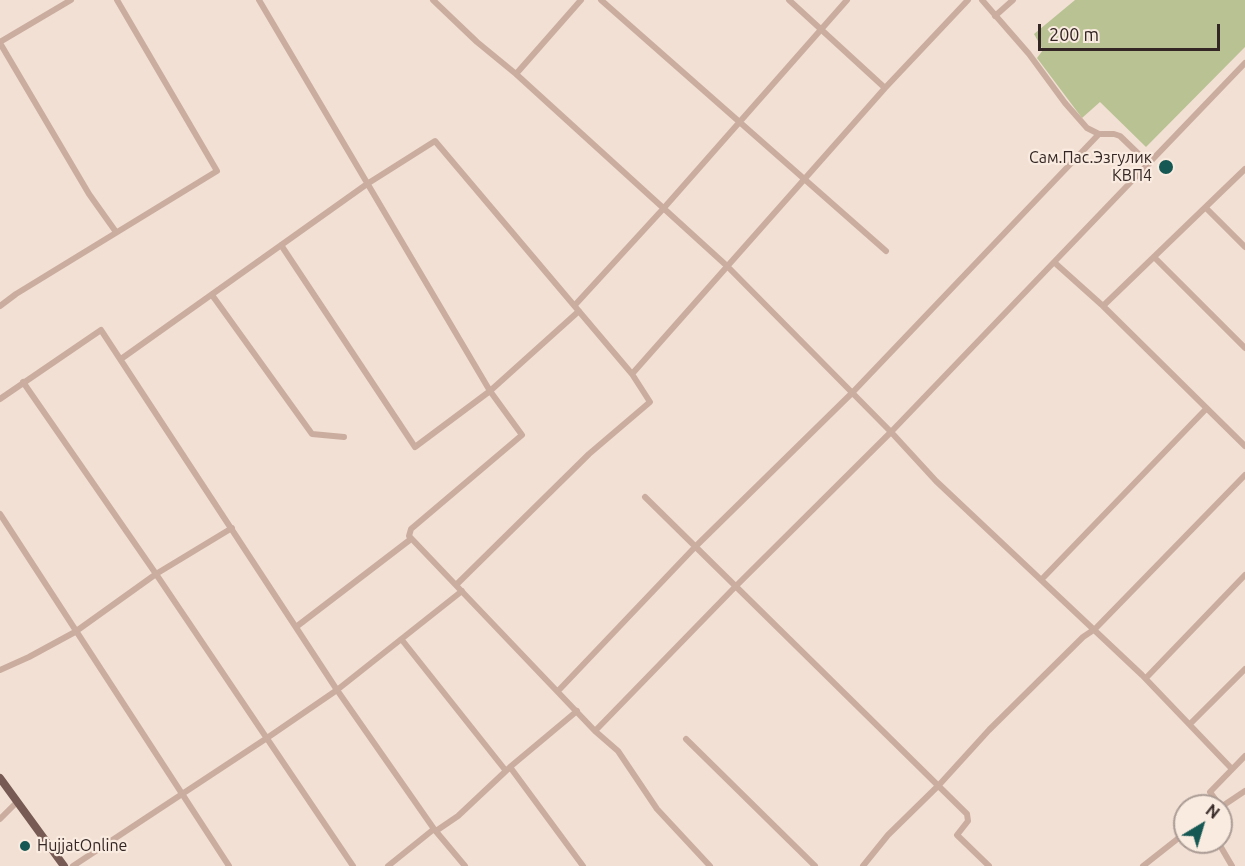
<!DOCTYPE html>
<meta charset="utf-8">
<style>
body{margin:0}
#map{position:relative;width:1245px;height:866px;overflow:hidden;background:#f2e0d4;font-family:Ubuntu,sans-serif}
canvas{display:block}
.north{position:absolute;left:1173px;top:794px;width:60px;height:60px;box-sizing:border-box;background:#faebe0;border:2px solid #ab9c95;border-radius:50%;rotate:38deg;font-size:16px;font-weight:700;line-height:24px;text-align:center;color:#342624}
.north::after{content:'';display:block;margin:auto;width:21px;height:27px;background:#165853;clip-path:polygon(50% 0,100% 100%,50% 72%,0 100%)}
.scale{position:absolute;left:1038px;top:24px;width:182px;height:27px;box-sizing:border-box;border:3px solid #342624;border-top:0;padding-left:8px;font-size:18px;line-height:21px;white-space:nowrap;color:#342624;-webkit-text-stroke:4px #faebe0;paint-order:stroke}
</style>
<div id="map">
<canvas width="1245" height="866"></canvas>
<div class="north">N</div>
<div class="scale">200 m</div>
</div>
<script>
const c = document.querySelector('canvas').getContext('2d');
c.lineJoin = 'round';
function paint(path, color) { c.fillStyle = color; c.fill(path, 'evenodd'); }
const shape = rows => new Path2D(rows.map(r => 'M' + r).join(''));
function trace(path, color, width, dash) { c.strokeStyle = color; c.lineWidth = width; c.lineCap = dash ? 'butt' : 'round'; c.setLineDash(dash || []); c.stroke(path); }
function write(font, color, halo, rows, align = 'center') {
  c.font = font + ' Ubuntu,sans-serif'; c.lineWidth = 4.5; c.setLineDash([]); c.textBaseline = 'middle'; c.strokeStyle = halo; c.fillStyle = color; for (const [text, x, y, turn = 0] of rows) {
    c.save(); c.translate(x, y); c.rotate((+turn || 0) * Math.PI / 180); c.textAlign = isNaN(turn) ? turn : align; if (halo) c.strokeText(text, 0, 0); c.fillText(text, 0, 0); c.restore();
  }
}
paint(shape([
 [1075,0,1245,0,1245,47,1146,147,1100,102,1082,118,1037,58,1043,50,1034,34]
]), '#b9c293');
trace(shape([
 [259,0,490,391,522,435,411,529,409,536,595,731,618,751,657,809,710,866],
 [433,0,477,42,516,74,727,266,891,432,936,481,1142,675,1232,769],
 [601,0,886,251],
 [789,0,885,88],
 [982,0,1029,54,1065,103,1087,128,1099,134,1114,134,1120,136,1149,164],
 [995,16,1013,0],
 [0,42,71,0],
 [0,43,89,194,116,232],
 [516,74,581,0],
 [1206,208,1245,247],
 [281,245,415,447,490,391,579,311],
 [1154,257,1245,348],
 [1055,263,1103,306,1245,446],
 [212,295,312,434,344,437],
 [575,305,663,209,847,0],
 [0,306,16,294,217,171,117,0],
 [1103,306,1245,169],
 [121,359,367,184,435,141,632,374,650,402,589,454,456,585],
 [632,374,885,88,968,0],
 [23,382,156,574,353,866],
 [0,399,101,330,337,690,434,829,465,866],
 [645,497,967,814,968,821,957,835,989,866],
 [0,514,229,866],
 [1042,579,1206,409],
 [296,627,411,539],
 [402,640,506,771],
 [0,670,29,657,75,632,156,574,232,528],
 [1146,678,1245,575],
 [558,691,695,547,852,393,1099,134],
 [577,711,510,767,583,866],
 [1190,724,1245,669],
 [595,731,735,587,891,432,1245,63],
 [686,739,815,866],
 [1220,806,1210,792,1245,756],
 [1221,807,1245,791],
 [0,819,17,802],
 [436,831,458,816,508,769],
 [1218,842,1232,866],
 [73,866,267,738,337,690,462,591],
 [388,866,434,829],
 [863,866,888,835,939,785,989,730,1083,637,1095,629,1245,475],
 [1143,866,1185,833]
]), '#cbad9f', 6);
trace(shape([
 [0,778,64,866]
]), '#775a53', 8);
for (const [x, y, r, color] of [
 [1166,167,8,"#165853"],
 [25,846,6,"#165853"]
]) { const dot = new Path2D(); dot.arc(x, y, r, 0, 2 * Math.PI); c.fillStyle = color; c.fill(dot); trace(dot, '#faebe0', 2); }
write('16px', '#342624', '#faebe0', [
 ["Сам.Пас.Эзгулик",1152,158],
 ["КВП4",1152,176],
 ["HujjatOnline",37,846,"left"]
], 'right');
</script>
